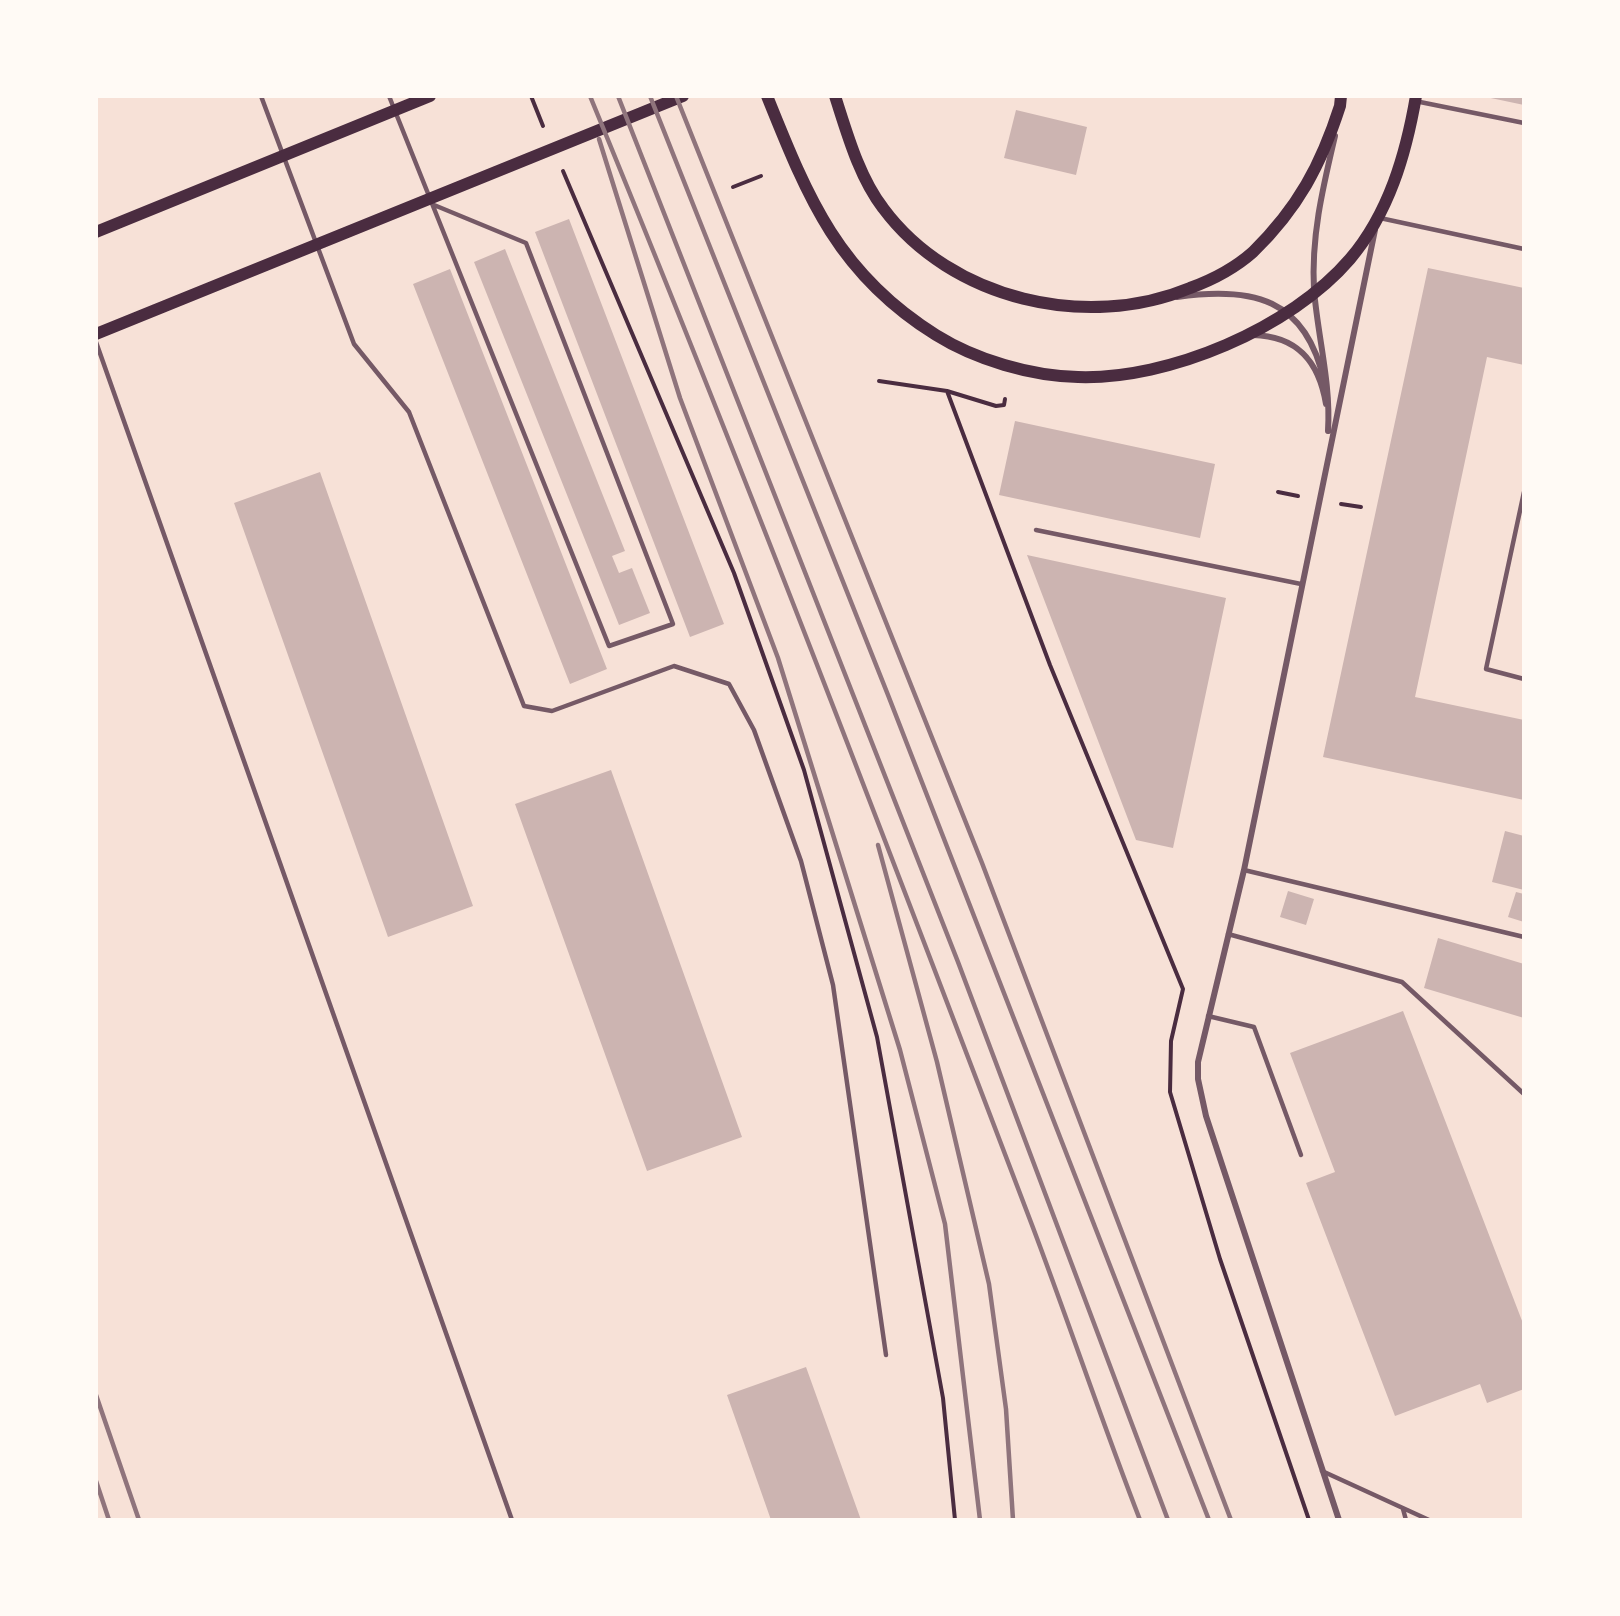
<!DOCTYPE html>
<html>
<head>
<meta charset="utf-8">
<style>
  body { margin:0 }
  #map { position:relative; width:1620px; height:1616px; overflow:hidden; background:#f7e1d7; font-family:Commissioner,sans-serif }
  canvas { display:block }
  .frame { position:absolute; inset:0; border:98px solid #fffaf5; pointer-events:none }
</style>
</head>
<body>
<div id="map">
<canvas width="1620" height="1616"></canvas>
<div class="frame"></div>
</div>
<script>
const ctx = document.querySelector('canvas').getContext('2d');
ctx.lineJoin = 'round';
function fillPath(path, color) { ctx.fillStyle = color; ctx.fill(path, 'evenodd'); }
function stroke(path, color, width, dash) { ctx.strokeStyle = color; ctx.lineWidth = width; ctx.lineCap = dash ? 'butt' : 'round'; ctx.setLineDash(dash || []); ctx.stroke(path); }
fillPath(new Path2D(`
  M1524 96V105L1486 97V96Z
  M1016 110 1087 127 1076 175 1004 158Z
  M569 219 724 624 690 637 535 232Z
  M505 249 625 551 612 556 619 573 632 568 650 613 619 625 474 262Z
  M1428 268 1524 288V365L1487 357 1415 697 1524 720V800L1323 757Z
  M450 269 607 669 570 684 413 284Z
  M1015 421 1215 464 1200 538 999 495Z
  M320 472 473 906 388 937 234 503Z
  M1027 555 1226 598 1173 848 1136 840Z
  M611 770 742 1137 647 1171 515 804Z
  M1505 831 1524 836V890L1492 882Z
  M1288 891 1314 899 1306 925 1280 917Z
  M1516 892 1524 894V922L1508 917Z
  M1438 938 1524 964V1018L1424 988Z
  M1403 1011 1524 1326V1389L1487 1403 1480 1384 1395 1416 1306 1183 1335 1172 1290 1053Z
  M806 1367 861 1520H771L727 1395Z`), '#ccb4b1');
stroke(new Path2D(`
  M531 96 543 126
  M563 171 734 573 804 770 877 1037 943 1398 955 1520
  M733 187 761 176
  M879 381 947 391 996 406 1004 405 1005 399
  M947 391 1050 665 1183 989 1171 1041 1170 1092 1220 1259 1309 1520
  M1278 492 1298 496
  M1341 504 1361 507`), '#4a2c40', 4);
stroke(new Path2D(`
  M261 96 354 344 409 412 524 706 552 711 674 666 729 684 754 730 801 861 833 985 886 1355
  M389 96 609 646 673 624 526 243 434 205
  M1415 101 1524 123
  M1380 218 1524 249
  M96 342 512 1520
  M1524 492 1486 669 1524 679
  M1036 530 1301 584
  M1244 870 1524 937
  M1228 934 1402 982 1524 1094
  M1208 1016 1254 1027 1301 1155
  M1322 1471 1429 1520
  M1403 1509 1406 1520`), '#755966', 4.5);
stroke(new Path2D(`
  M1177 297C1252 286 1306 298 1324 381
  M1253 335C1298 336 1319 362 1326 404
  M1328 431C1331 383 1318 338 1314 290 1311 236 1323 187 1335 136
  M1339 1520 1206 1116 1198 1079V1062L1244 870 1375 230`), '#755966', 6);
stroke(new Path2D(`
  M767 96C808 198 838 274 936 335 976 360 1031 376 1078 377 1169 380 1291 328 1350 259 1389 213 1406 154 1416 96
  M835 96C847 133 859 177 883 208 951 300 1087 331 1190 288 1212 280 1235 268 1253 252 1298 208 1321 165 1340 106L1341 96
  M96 232 430 96
  M96 334 683 96`), '#4a2c40', 12);
stroke(new Path2D(`
  M590 96C744 470 888 847 1032 1225 1069 1323 1102 1422 1140 1520
  M618 96 958 962 1168 1520
  M650 96 888 695 1209 1520
  M676 96 982 863 1231 1520
  M599 139 680 398 778 658 900 1050 945 1224 980 1520
  M878 845 937 1062 989 1284 1006 1409 1013 1520
  M96 1395 139 1520
  M96 1481 109 1520`), '#8f747c', 4.5);
</script>
</body>
</html>
